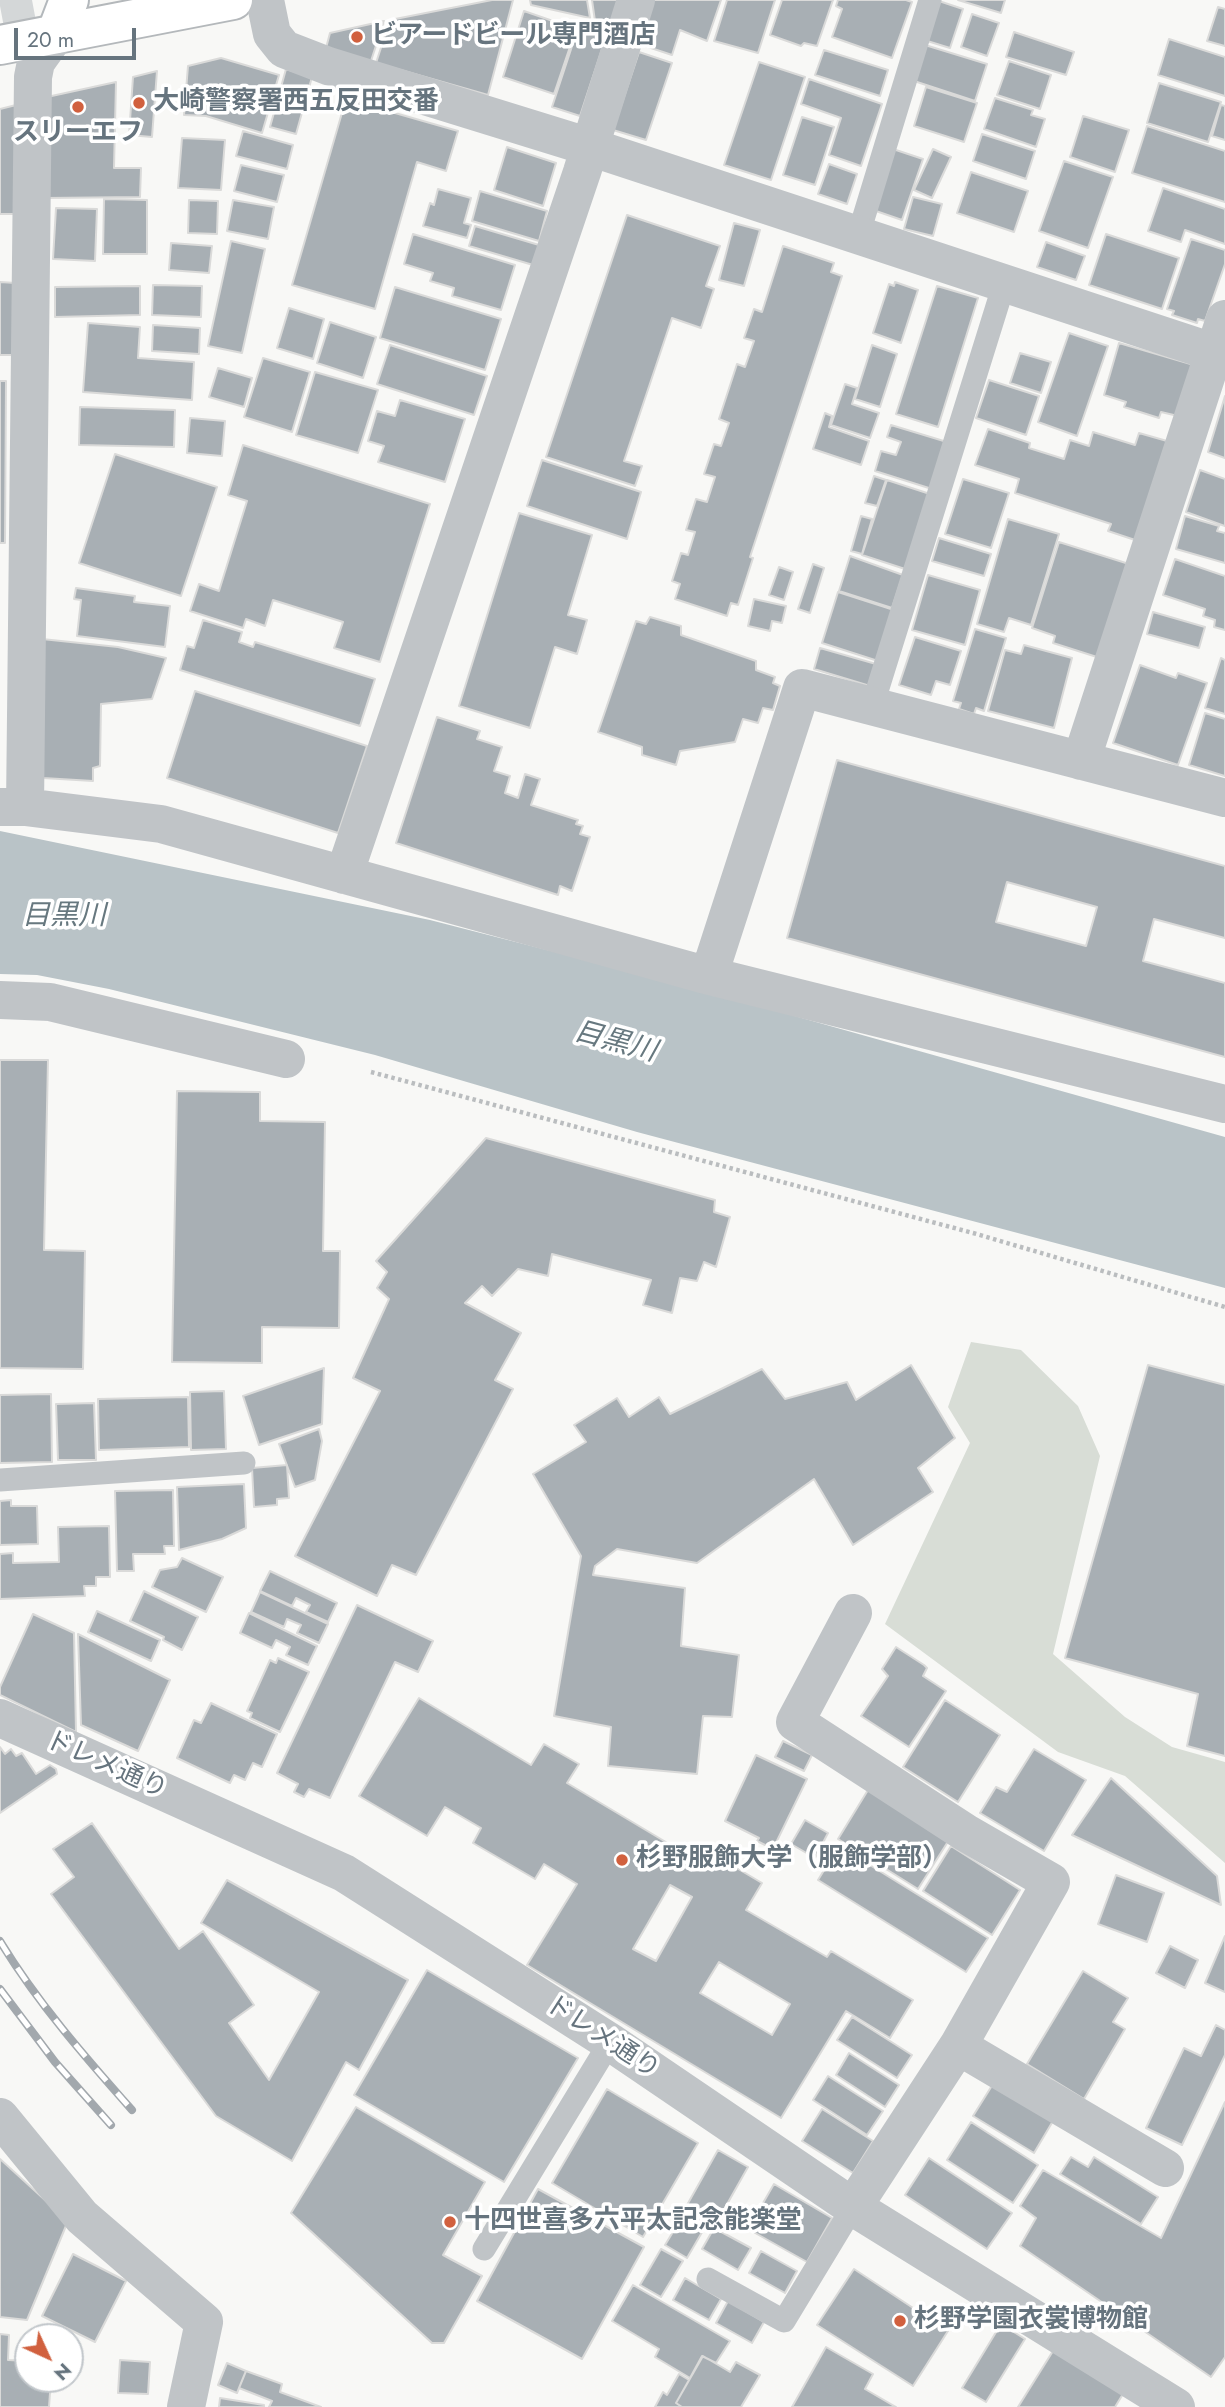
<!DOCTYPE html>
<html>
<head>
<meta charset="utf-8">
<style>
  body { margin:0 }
  #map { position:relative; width:1225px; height:2407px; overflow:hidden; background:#f8f8f6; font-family:Jost,sans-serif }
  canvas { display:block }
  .north { position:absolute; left:14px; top:2323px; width:70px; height:70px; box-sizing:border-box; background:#fff; border:2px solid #c2c7cb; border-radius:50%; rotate:135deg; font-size:19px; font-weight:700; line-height:28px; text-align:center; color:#66747e }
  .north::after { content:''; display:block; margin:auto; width:24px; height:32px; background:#d1603e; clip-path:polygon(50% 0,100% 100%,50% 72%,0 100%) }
  .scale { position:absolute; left:14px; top:28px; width:122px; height:32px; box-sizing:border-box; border:4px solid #66747e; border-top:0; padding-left:9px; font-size:21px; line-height:24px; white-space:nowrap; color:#66747e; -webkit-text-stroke:5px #fff; paint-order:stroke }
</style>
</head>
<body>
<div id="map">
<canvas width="1225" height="2407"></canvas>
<div class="north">N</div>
<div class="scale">20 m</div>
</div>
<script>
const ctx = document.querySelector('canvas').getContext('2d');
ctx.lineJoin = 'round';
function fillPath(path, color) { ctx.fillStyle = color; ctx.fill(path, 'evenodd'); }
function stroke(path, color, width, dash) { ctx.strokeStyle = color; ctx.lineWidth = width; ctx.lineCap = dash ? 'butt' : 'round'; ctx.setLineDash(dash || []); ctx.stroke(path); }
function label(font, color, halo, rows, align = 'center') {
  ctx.font = font + ' Jost,"Noto Sans JP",sans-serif'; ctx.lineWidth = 7; ctx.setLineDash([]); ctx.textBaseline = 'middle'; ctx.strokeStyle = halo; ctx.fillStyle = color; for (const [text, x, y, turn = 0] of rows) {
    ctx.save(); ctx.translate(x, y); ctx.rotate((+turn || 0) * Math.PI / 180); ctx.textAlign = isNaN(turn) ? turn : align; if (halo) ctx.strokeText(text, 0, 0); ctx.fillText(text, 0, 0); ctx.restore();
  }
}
fillPath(new Path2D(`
  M971 1342 1021 1350 1078 1406 1100 1456 1053 1654 1125 1717 1172 1747 1225 1762V1863L1125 1776 1058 1752 885 1624 970 1443 948 1407Z`), '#d8ddd6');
fillPath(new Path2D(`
  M0 831 430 920 695 988 1225 1137V1288L637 1132 375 1055 109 989 37 975 0 974Z`), '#b9c3c7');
const building = new Path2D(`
  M492 0H513L488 95 376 63 390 20Z
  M530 0H587L590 18 531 5Z
  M592 0H624L616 27 595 21Z
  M652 0H721L707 41 680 30 672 55 639 44Z
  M727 0H775L758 53 714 41Z
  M782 0H833L817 46 804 43 801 46 770 35Z
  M838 0H906L912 2 892 58 832 37 842 9 836 6Z
  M936 0 963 9 950 48 924 40Z
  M958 0H1005L1001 13Z
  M1218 7 1225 9V46L1207 41Z
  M524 11 576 29 554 94 503 77Z
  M972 14 999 23 987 56 961 47Z
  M384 21 370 64 326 48 330 33Z
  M578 28 606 37 580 116 552 107Z
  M1014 32 1074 52 1066 75 1006 57Z
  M1169 39 1225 57V96L1158 75Z
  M925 45 987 64 975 101 914 81Z
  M824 50 888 70 880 96 815 75Z
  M639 52 672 63 646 140 613 130Z
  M221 58 279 75 262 133 206 116 184 115 188 66Z
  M1009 61 1051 75 1040 109 997 95Z
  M759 62 805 77 771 180 724 165Z
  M286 69 312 77 296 134 270 127Z
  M157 71 152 137 129 135 133 77Z
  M809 79 882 104 861 166 829 155 841 118 801 104Z
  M116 82 114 168H141L140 197 46 198 47 97Z
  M1159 83 1221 102 1208 142 1147 123Z
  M926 87 977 103 964 142 914 126Z
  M995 98 1033 110 1031 115 1045 119 1036 147 984 129Z
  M346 99 458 131 446 171 417 162 375 309 292 285Z
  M16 105 15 214H0V109Z
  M1221 105 1225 106V140L1212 136Z
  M1083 116 1129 130 1115 172 1070 157Z
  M802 117 834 127 815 185 783 175Z
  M1147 126 1225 151V202L1132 173Z
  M243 131 293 145 287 169 236 156Z
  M982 134 1035 151 1026 179 973 161Z
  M182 138 225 140 221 190 178 188Z
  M507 147 556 163 543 206 494 190Z
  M893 149 923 159 902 220 873 210Z
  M933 149 951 157 932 198 914 190Z
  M1064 161 1113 177 1088 248 1039 231Z
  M829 164 857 174 847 204 818 194Z
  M241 165 284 175 277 202 234 191Z
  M971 172 1028 191 1014 232 957 213Z
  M1163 188 1225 209V244L1185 230 1181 242 1148 231Z
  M438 189 471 198 464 223 471 225 467 238 423 226 430 203 434 205Z
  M480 191 547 211 539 241 472 221Z
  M913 197 942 204 933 236 904 229Z
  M104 199 147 200V254H103Z
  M189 200 218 201 217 234 188 233Z
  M233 200 274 207 268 239 227 231Z
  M56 208 97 209 95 261 53 259Z
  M627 215 720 246 706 286 714 289 701 328 672 318 624 461 642 466 635 486 546 457Z
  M734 223 760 230 744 286 719 280Z
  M475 226 539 245 533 265 469 246Z
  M413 234 515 265 501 310 452 296 454 288 430 281 433 273 404 264Z
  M1106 234 1179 258 1162 309 1089 285Z
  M1191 239 1225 250V264L1205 321 1198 319 1197 323 1172 315 1174 311 1167 309Z
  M231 241 265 249 242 353 208 346Z
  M1046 242 1085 256 1076 280 1037 267Z
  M171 243 212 246 209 273 169 270Z
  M783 246 834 263 831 272 842 276 750 557 753 558 738 605 731 603 727 616 675 599 680 584 672 581 681 553 688 555 695 532 686 530 696 499 707 502 715 477 704 474 714 444 721 446 729 423 719 419 737 364 745 367 754 341 744 338 754 309 762 312Z
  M0 282 16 283 14 355H0Z
  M895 282 918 290 901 343 873 333 889 284 894 286Z
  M153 285 202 286 201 317 152 315Z
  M140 286V315L55 317V287Z
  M937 286 978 298 938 427 896 414Z
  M395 287 501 319 485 370 380 338Z
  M289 308 324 319 313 359 277 348Z
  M330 322 376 337 363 378 317 363Z
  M88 323 140 327 138 358 194 362 192 400 83 392Z
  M153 325 200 328 199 354 152 351Z
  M1069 333 1108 346 1077 436 1038 422Z
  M1119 343 1194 365 1178 416 1161 412 1159 418 1124 407 1126 402 1104 395Z
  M390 345 487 376 474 415 377 384Z
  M872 345 897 354 880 407 855 399Z
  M1020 353 1051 362 1041 393 1010 383Z
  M263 358 310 372 292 432 244 417Z
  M218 368 252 378 244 407 209 397Z
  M315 372 378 390 358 453 296 435Z
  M989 380 1039 396 1026 435 976 418Z
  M0 381H6L5 543H0Z
  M845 384 857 388 852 404 879 413 870 438 831 425Z
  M1225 396V458L1208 452Z
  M400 400 465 419 445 482 378 462 384 446 368 441 377 411 395 416Z
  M80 407 175 410 174 447 79 445Z
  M825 413 832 416 829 427 869 441 861 465 813 449Z
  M190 418 225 421 222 456 187 453Z
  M891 425 947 442 932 489 875 471 881 451 896 455 901 442 887 437Z
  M988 429 1030 443 1029 448 1064 459 1070 440 1089 446 1093 432 1135 445 1139 433 1167 441 1135 540 1108 531 1111 524 1015 493 1019 479 975 465Z
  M243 445 430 504 380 662 334 648 343 622 273 600 265 626 246 619 243 628 190 611 199 584 219 591 247 501 228 495Z
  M115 454 217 487 181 596 79 563Z
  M542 460 641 492 627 539 527 506Z
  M1200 470 1225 479V526L1186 512Z
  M874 476 886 480 877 506 865 503Z
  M963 479 1009 493 991 548 945 534Z
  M887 480 930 494 905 569 862 555Z
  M519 513 592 535 568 615 587 620 577 654 555 647 530 728 459 706Z
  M861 516 872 519 862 554 851 551Z
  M1185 516 1219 526 1217 531 1225 533V563L1176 549Z
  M1008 519 1059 534 1031 625 1009 618 1004 632 977 624Z
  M939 538 991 554 984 576 932 561Z
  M1059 542 1129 564 1100 658 1053 643 1055 636 1032 628Z
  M850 556 903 575 892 608 839 591Z
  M1175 559 1225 576V630L1214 627 1215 620 1203 616 1205 609 1163 595Z
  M813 564 824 568 810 613 798 609Z
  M779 567 793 572 784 600 769 595Z
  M928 575 980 590 965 645 912 630Z
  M76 588 135 596 134 602 170 606 165 647 77 636 81 600 74 599Z
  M838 592 894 610 878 661 822 643Z
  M754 599 786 606 782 623 772 621 770 631 748 626Z
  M1153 612 1205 627 1199 648 1147 634Z
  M650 617 681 626V635L756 661V670L775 677 773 683 780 686 773 710 763 708 758 723 743 719 735 742 680 751 676 765 642 755V747L598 732 636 621 646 624Z
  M203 620 242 632 239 642 253 647 255 642 375 679 360 726 180 670 187 646 194 648Z
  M975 629 1006 638 984 711 976 708 974 714 959 709 961 703 953 701Z
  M915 637 961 651 950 685 936 681 931 695 899 685Z
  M42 639 118 647 166 658 152 699 101 704 100 766 93 768V781L43 778Z
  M1024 645 1072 658 1054 728 988 711 1005 650 1021 654Z
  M820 648 876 664 870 686 814 669Z
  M1221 658 1225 660V714L1205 708Z
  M1140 665 1176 678 1178 673 1207 683 1178 765 1113 743Z
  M195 691 367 746 338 833 167 778Z
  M1205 713 1225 719V776L1189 765Z
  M437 717 480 731 477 739 502 747 494 771 510 776 505 793 518 798 525 774 540 779 531 805 578 820 576 824 583 826 580 834 590 837 572 891 560 886 558 895 396 843Z
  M837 760 1225 866V938L1154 919 1143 961 1225 983V1057L787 938ZM1007 882 1097 907 1086 946 996 922Z
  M0 1060H48L44 1250 85 1251 83 1369 0 1368Z
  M177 1091 260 1092V1121L325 1122 323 1251H340L339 1328 262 1327V1363L172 1362Z
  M486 1138 715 1200 714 1212 730 1217 716 1267 704 1262 697 1281 680 1278 672 1313 643 1305 651 1280 552 1254 548 1276 518 1269 492 1296 482 1286 465 1303 521 1333 495 1380 513 1389 416 1575 392 1565 377 1596 295 1556 380 1391 353 1378 389 1299 377 1288 387 1272 376 1261Z
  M911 1365 955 1438 918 1468 933 1492 853 1545 814 1479 697 1563 617 1549 595 1566 593 1575 685 1588 681 1646 739 1655 732 1717 703 1716 697 1774 608 1766 611 1727 554 1716 581 1556 533 1474 586 1442 574 1425 617 1398 629 1417 659 1397 670 1414 762 1369 785 1399 847 1382 856 1400Z
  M1148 1365 1225 1385V1756L1187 1746 1198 1694 1065 1658Z
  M324 1368 322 1424 259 1445 243 1396Z
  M224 1391 226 1449 191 1450 190 1392Z
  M51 1394 52 1462 0 1463V1395Z
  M188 1397 189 1447 99 1450 98 1399Z
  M94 1403 96 1460H58L56 1404Z
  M319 1429 322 1441 315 1480 295 1487 279 1444Z
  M287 1465 289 1498 277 1499V1505L254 1507 252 1468Z
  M244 1484 246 1528 222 1539 179 1550 177 1487Z
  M173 1490 174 1546H164L165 1554H133L134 1571H117L115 1491Z
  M11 1500V1506H37L38 1544 0 1545V1501Z
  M109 1526 110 1577H96V1586H84L85 1596 0 1599V1554L13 1553V1563L59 1562 58 1527Z
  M182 1558 223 1577 206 1612 152 1587 160 1570 177 1567Z
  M270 1571 337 1603 328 1622 306 1612 310 1605 296 1598 292 1606 260 1591Z
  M144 1591 198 1617 182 1650 163 1640 164 1637 130 1621Z
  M260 1592 328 1624 319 1643 297 1633 301 1625 287 1619 284 1627 251 1612Z
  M357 1605 433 1641 418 1672 395 1662 330 1798 309 1789 304 1797 294 1792 298 1784 277 1773Z
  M97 1611 160 1640 151 1661 88 1632Z
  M249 1613 317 1646 308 1665 286 1655 290 1647 276 1640 272 1648 240 1633Z
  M33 1614 74 1633 76 1732 0 1695V1687Z
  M78 1634 170 1680 138 1751 81 1725Z
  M896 1647 924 1665 927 1668 923 1676 946 1691 909 1747 861 1716 888 1676 882 1669Z
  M278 1658 309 1672 280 1732 250 1718 252 1713 247 1711 270 1660 276 1663Z
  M419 1698 531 1765 544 1744 579 1764 567 1783 706 1866 713 1854 762 1883 746 1910 827 1957 831 1951 913 2000 890 2038 846 2011 781 2118 527 1965 577 1884 544 1864 535 1879 473 1843 481 1828 445 1807 427 1836 359 1796ZM670 1885 692 1897 656 1961 633 1949ZM719 1962 790 2004 772 2035 700 1993Z
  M945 1700 1000 1735 958 1802 903 1767Z
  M211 1703 277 1734 262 1767 253 1763 245 1780 234 1775 230 1783 177 1758 194 1720 201 1723Z
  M783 1741 812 1755 804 1771 775 1757Z
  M0 1747 5 1754 11 1749 16 1756 22 1753 36 1774 50 1765 56 1769 57 1774 0 1813Z
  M1034 1749 1086 1780 1044 1851 980 1813 996 1787 1007 1792Z
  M756 1755 807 1779 773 1849 757 1841 759 1838 725 1821Z
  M1111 1778 1217 1876 1221 1905 1072 1835Z
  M868 1790 949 1840 918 1889 838 1839Z
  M805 1820 828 1833 815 1858 791 1844Z
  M92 1823 179 1949 203 1931 254 2005 229 2023 269 2080 319 1992 201 1923 227 1880 408 1980 359 2070 346 2062 292 2161 216 2116 51 1894 74 1877 53 1849Z
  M839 1846 988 1938 966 1972 818 1880Z
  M951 1846 1020 1890 992 1935 923 1891Z
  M1116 1875 1164 1893 1147 1942 1098 1924Z
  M1225 1936V1992L1205 1983Z
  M1170 1946 1198 1960 1185 1988 1156 1973Z
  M427 1970 578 2058 504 2182 354 2095Z
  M1083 1971 1128 1998 1113 2022 1125 2029 1084 2099 1027 2064Z
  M852 2017 912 2055 897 2078 837 2040Z
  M1216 2025 1225 2030V2055L1182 2145 1146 2128 1184 2048 1201 2056Z
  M849 2053 899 2085 885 2107 836 2075Z
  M828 2076 883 2111 867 2135 813 2100Z
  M993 2084 1053 2121 1034 2153 973 2116Z
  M607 2089 698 2143 643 2237 552 2183Z
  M1225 2102V2357L1211 2377 1020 2246 1036 2218 1020 2206 1043 2170 1161 2238Z
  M356 2107 485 2182 443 2255 482 2276 444 2343H432L291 2213Z
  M822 2109 873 2141 853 2173 802 2141Z
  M971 2122 1038 2165 1013 2203 947 2160Z
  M718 2150 748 2167 717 2222 687 2205Z
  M1071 2157 1088 2167 1094 2157 1158 2197 1141 2224 1060 2174Z
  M929 2158 1012 2213 987 2249 905 2195Z
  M0 2159 68 2221 27 2320 0 2317Z
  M774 2184 832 2218 807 2262 748 2229Z
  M538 2189 644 2247 582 2359 477 2301Z
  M687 2209 708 2222 687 2258 665 2245Z
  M714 2228 751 2248 738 2270 702 2249Z
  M661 2249 683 2261 661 2297 640 2285Z
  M761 2251 797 2271 785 2293 749 2273Z
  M73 2254 126 2281 95 2342 42 2316Z
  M854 2269 948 2331 913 2386 817 2325Z
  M685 2278 721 2299 709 2320 673 2300Z
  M633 2285 730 2341 716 2363 702 2356 690 2378 655 2357 659 2349 612 2321Z
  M728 2301 764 2322 752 2343 716 2323Z
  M1001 2324 1025 2339 986 2402 962 2388Z
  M0 2334 9 2335 8 2360 28 2361V2379H51L49 2407H0Z
  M826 2347 873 2374 865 2389 896 2407H792Z
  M1053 2351 1123 2394 1115 2407H1018Z
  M703 2356 730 2372 736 2362 760 2375 741 2407H682L676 2403Z
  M120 2360 150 2362 148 2394 118 2393Z
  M227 2363 246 2371 237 2393 218 2385Z
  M246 2371 282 2384 280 2392 321 2407H269L272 2401 239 2388Z
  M679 2374 689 2380 676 2403 682 2407H655L663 2392 667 2395Z
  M220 2398 264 2405V2407H219Z`);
fillPath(building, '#a8afb4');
stroke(building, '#dadad9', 2);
stroke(new Path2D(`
  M0 6 32 0`), '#d4d7d8', 38, [38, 19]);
const secondary = new Path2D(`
  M56 34 69 0`);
const primary = new Path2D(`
  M0 45 233 0`);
stroke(secondary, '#b3b8bc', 42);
stroke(primary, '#b4b8bb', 42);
stroke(new Path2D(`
  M371 1072 973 1233 1225 1307`), '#babdbf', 4.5, [3.5, 3.5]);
stroke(new Path2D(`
  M858 236 930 0
  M872 707 1004 284
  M0 1480 244 1463
  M484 2249 610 2042
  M708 2279 784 2321 853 2207`), '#c0c4c7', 23);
stroke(new Path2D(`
  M265 0 272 34 284 49 328 66 590 147 1225 356
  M1081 761 1225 319
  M0 807H25L161 824 702 974 1225 1104
  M25 807 33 77 36 62 56 34
  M344 875 582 172 636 0
  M709 975 802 688 1225 798
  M0 1000 50 1002 286 1059
  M0 1718 344 1873 610 2042 853 2207 1176 2407
  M958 2046 1165 2168
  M0 2117 82 2217 204 2322 186 2407
  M853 2207 958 2046 1051 1882 966 1833 795 1722 853 1613`), '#c0c4c7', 38);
stroke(secondary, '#fff', 38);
stroke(primary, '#fff', 38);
const rail = new Path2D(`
  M0 1941C37 2002 85 2057 132 2110
  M0 1989 55 2062 111 2125`);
stroke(rail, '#a2a8ad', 8);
stroke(rail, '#fff', 5, [16]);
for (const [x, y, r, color] of [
  [357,37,7,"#d1603e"],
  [139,103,7,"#d1603e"],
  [78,107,7,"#d1603e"],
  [622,1860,7,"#d1603e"],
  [450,2222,7,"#d1603e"],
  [900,2321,7,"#d1603e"]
]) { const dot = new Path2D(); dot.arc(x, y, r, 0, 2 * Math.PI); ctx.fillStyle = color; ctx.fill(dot); stroke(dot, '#fff', 2.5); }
label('bold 26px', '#66747e', '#fff', [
  ["ビアードビール専門酒店",371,37],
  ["大崎警察署西五反田交番",153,103],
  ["スリーエフ",78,134,"center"],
  ["杉野服飾大学（服飾学部）",636,1860],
  ["十四世喜多六平太記念能楽堂",464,2222],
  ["杉野学園衣裳博物館",914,2321]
], 'left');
label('26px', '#66747e', '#fff', [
  ["ドレメ通り",106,1766,24],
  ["ドレメ通り",602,2038,33]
]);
label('italic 28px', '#67787f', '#fff', [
  ["目黒川",64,917],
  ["目黒川",615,1043,15]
]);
</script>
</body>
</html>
